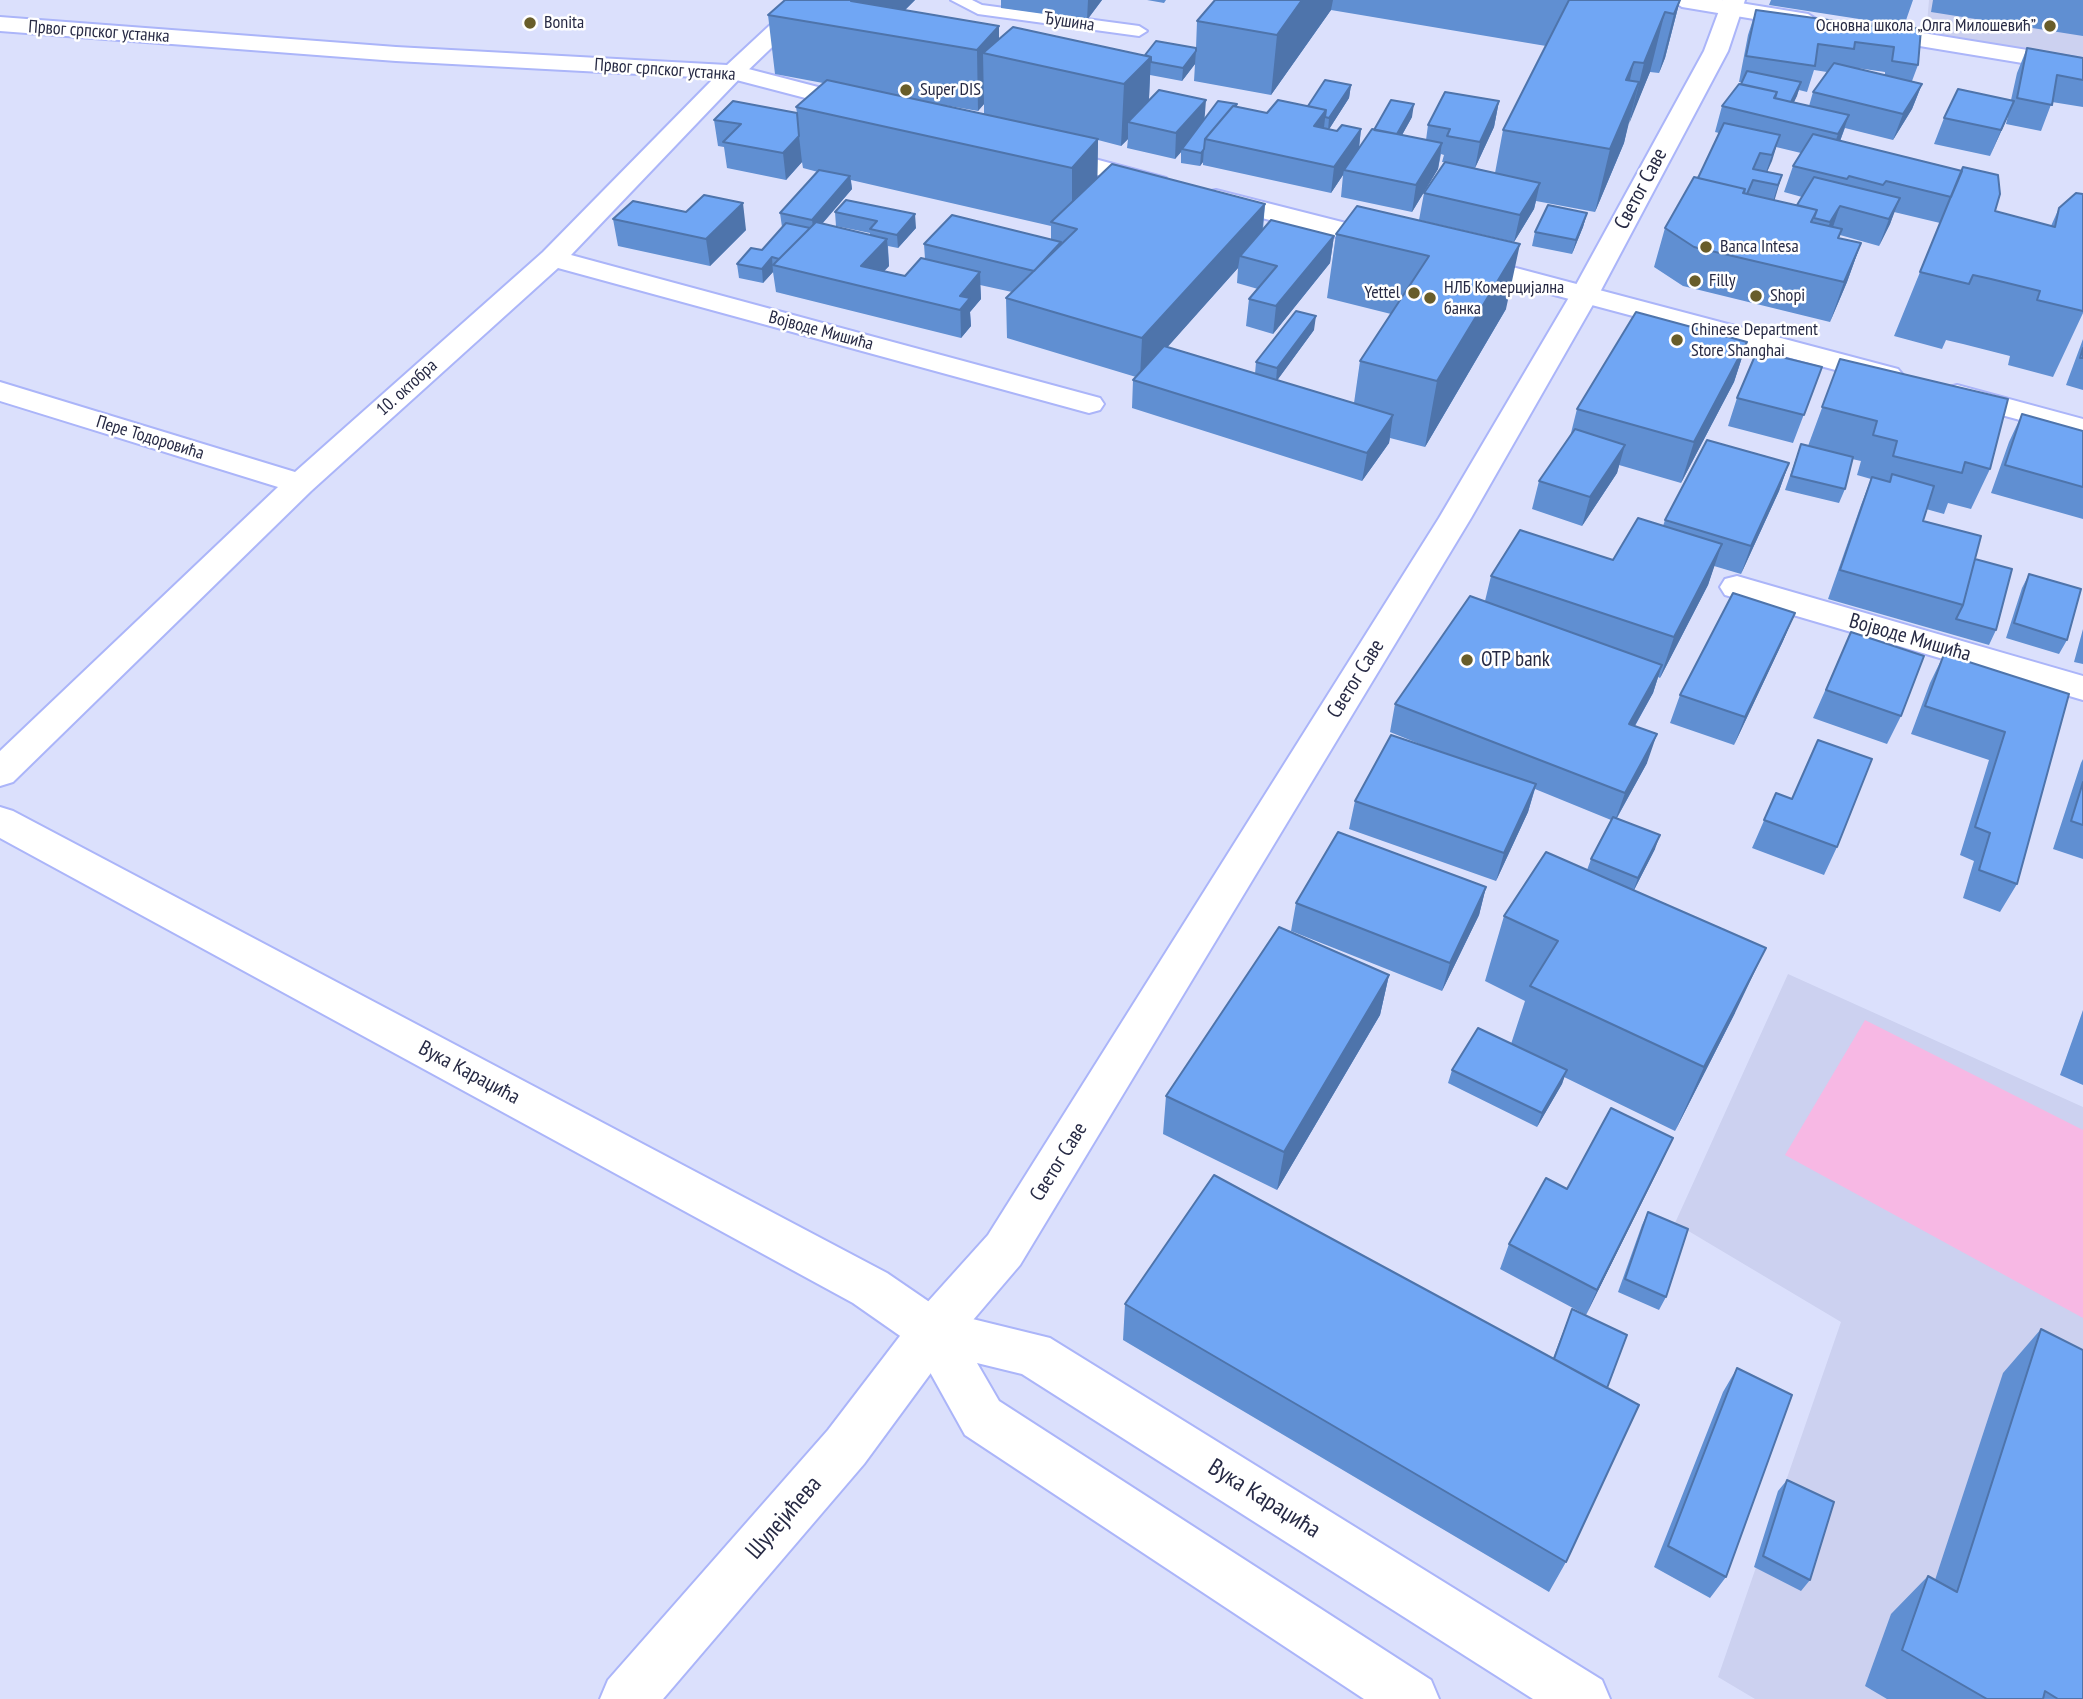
<!DOCTYPE html>
<html>
<head>
<meta charset="utf-8">
<style>
  body { margin:0 }
  canvas { display:block; background:#dbe0fc }
</style>
</head>
<body>
<canvas width="2083" height="1699"></canvas>
<script>
const ctx = document.querySelector('canvas').getContext('2d');
ctx.lineJoin = 'round';
function fillPath(path, color) { ctx.fillStyle = color; ctx.fill(path, 'evenodd'); }
function stroke(path, color, width, dash) { ctx.strokeStyle = color; ctx.lineWidth = width; ctx.lineCap = dash ? 'butt' : 'round'; ctx.setLineDash(dash || []); ctx.stroke(path); }
function label(font, color, halo, rows, align = 'center') {
  ctx.font = font + ' "PT Sans Narrow",sans-serif'; ctx.lineWidth = 5; ctx.setLineDash([]); ctx.textBaseline = 'middle'; ctx.strokeStyle = halo; ctx.fillStyle = color; for (const [text, x, y, turn = 0] of rows) {
    ctx.save(); ctx.translate(x, y); ctx.rotate((+turn || 0) * Math.PI / 180); ctx.textAlign = isNaN(turn) ? turn : align; if (halo) ctx.strokeText(text, 0, 0); ctx.fillText(text, 0, 0); ctx.restore();
  }
}
fillPath(new Path2D(`
  M1929 0H2083V58L1926 34Z
  M1788 974 2083 1107V1699H1755L1718 1677 1841 1322 1675 1223Z`), '#ccd1f0');
fillPath(new Path2D(`
  M1865 1020 2083 1130V1318L1785 1155Z`), '#f7b8e4');
const service = new Path2D(`
  M951 0H972L982 5 1139 26 1147 31 1139 36 978 14Z`);
const pedestrian = new Path2D(`
  M733 65 872 101 875 106 872 111 863 113 725 77 721 72 725 67Z
  M1046 146 1166 178 1170 183 1166 188 1157 191 1037 159 1033 154 1037 149Z
  M1216 190 1401 237 1404 243 1401 249 1391 251 1207 204 1203 198 1207 192Z
  M1463 254 1898 369 1903 375 1898 381 1888 384 1453 268 1449 262 1453 256Z
  M1957 385 2083 419V437L1946 400 1942 394 1946 388Z`);
const minor = new Path2D(`
  M797 0H821L741 77 571 255 1100 398 1104 404 1100 410 1089 413 1078 410 558 268 311 491 13 782 0 786V751L278 487 0 401V382L295 472 543 252 714 78 396 61 0 31V17L396 47 727 65Z
  M1723 0H1745L1728 51 1599 294 1471 518 1020 1265 950 1347 864 1464 663 1699H600L608 1680 828 1430 916 1315 988 1235 1439 518 1571 294 1704 51Z
  M1737 576 2083 676V700L1725 595 1720 587 1725 579Z`);
const tertiary = new Path2D(`
  M0 807 13 811 887 1273 944 1312 1050 1338 1602 1680 1610 1699H1533L1022 1374 977 1363 999 1401 1431 1680 1439 1699H1364L965 1435 916 1347 853 1303 0 838Z`);
const secondary = new Path2D(`
  M1671 0H1722L1808 14 1819 21 1808 28 1682 7Z
  M1867 24 2083 59V73L1859 36 1856 31Z`);
stroke(service, '#abb5f9', 4);
stroke(pedestrian, '#abb5f9', 4);
stroke(minor, '#abb5f9', 4);
stroke(tertiary, '#abb5f9', 4);
stroke(secondary, '#abb5f9', 4);
fillPath(service, '#fff');
fillPath(pedestrian, '#fff');
fillPath(minor, '#fff');
fillPath(tertiary, '#fff');
fillPath(secondary, '#fff');
fillPath(new Path2D(`
  M785 0H915L905 10 999 26V39L1145 55 1196 48 1197 21 1215 0H1680L1665 58 1659 73 1650 72 1628 124 1624 143 1595 212 1536 201 1534 209 1514 242 1419 220 1424 193 1445 162H1442L1444 155 1441 154 1438 169 1412 212 1341 197 1343 175 1331 193 1203 165V162L1200 166 1181 163V152L1175 159 1127 148 1128 139 1121 146 1098 140 1097 178 1265 204 1263 230 1334 236 1330 263 1273 334 1246 326 1249 299 1258 289 1237 283 1238 268 1167 347 1255 374 1256 362 1314 330 1277 380 1354 403 1360 361 1391 314 1327 298 1336 234 1357 206 1506 309 1425 447 1390 438 1389 443 1362 481 1132 408 1133 380 1136 377 1007 338 1006 298 1012 292 980 285 981 299 970 312 971 326 961 338 776 292 773 272 763 283 739 278 737 264 762 250 782 227 780 213 818 172 803 168 802 162 786 180 727 168 724 147 718 146 714 120 797 113 796 107 823 83 775 74 768 15ZM1331 10 1546 46 1503 130 1495 173 1475 168 1494 127 1499 101 1428 125 1426 140 1402 135 1412 117 1374 130 1359 149 1361 129 1337 131 1329 129 1349 98 1351 85 1308 106 1267 113 1237 107V104L1205 118 1149 100 1150 75 1182 81 1195 64 1194 81 1271 95ZM915 100 978 111 984 104V114L1036 126ZM851 180 1051 226V239L924 244 925 259 905 276 884 271 889 266 888 246 898 248 916 228 835 212 836 226 870 233V235L822 224 852 189Z
  M1001 0H1102L1087 20 1001 8Z
  M1147 0H1166L1164 3Z
  M1771 0H1913L1904 26 1769 5Z
  M1933 0H2083V36L1931 12Z
  M1756 10 1872 26 1873 23 1918 65 1912 81 1922 84 1912 109 1893 140 1845 128 1840 141 1995 211 2051 226 2059 208 2083 194V313L2053 377 2008 365 2010 356 1963 344 1946 340 1942 349 1894 336 1940 223 1894 212 1890 224 1879 246 1840 235 1839 238 1861 243 1847 282 1830 322 1683 286 1654 267 1665 228 1698 178 1719 133 1715 132 1722 106 1742 82H1739L1748 35ZM1857 68 1885 72V75ZM1814 70 1827 72 1813 92 1809 106 1794 102 1799 90 1807 92ZM1776 147 1801 153 1793 166 1784 192 1802 197 1797 205 1774 200 1782 175 1767 172Z
  M2027 48 2083 58V107L2052 102 2041 131 2006 124 2008 116 1990 156 1934 144 1944 118 2011 100 2017 73Z
  M686 212 746 230 710 266 618 246 613 219Z
  M1587 213 1583 227 1572 254 1532 246 1535 232Z
  M2083 339V390L2066 385Z
  M1747 342 1734 382 1681 483 1619 465 1617 473 1582 526 1532 509 1539 481 1570 437 1577 409Z
  M1840 359 1990 469 1971 509 1948 503 1944 514 1926 509 1923 521 1975 559 1996 630 1989 645 1828 599 1861 505 1871 479 1857 475 1861 461 1852 459 1845 489 1839 503 1785 490 1801 444 1808 446Z
  M1822 367 1793 443 1728 426 1737 398Z
  M2022 414 2083 431V519L1991 493 2009 442Z
  M1789 463 1779 491 1741 574 1714 566 1708 585 1660 678 1658 677 1653 693 1635 726 1647 763 1617 818 1655 849 1634 890 1735 1013 1675 1131 1564 1077 1562 1084 1537 1127 1448 1083 1452 1070 1511 1044 1525 1001 1485 981 1504 916 1587 870 1591 859 1611 820 1535 789 1528 812 1496 881 1349 829 1355 801 1422 745 1390 732 1395 704 1485 601 1491 576 1613 560 1663 526 1665 520Z
  M2029 574 2067 640 2059 654 2006 638 2022 588Z
  M1795 613 1783 641 1734 745 1670 723 1680 695Z
  M2083 629V664L2074 662Z
  M1851 632 1901 716 1887 744 1813 718Z
  M1944 654 2069 694 2017 884 2000 912 1963 898 1974 861 1960 855 1989 760 1911 734 1930 683Z
  M2083 759V859L2053 849 2081 763Z
  M1776 793 1837 847 1824 875 1752 848Z
  M1486 887 1479 915 1442 991 1291 931 1296 903Z
  M1389 975 1380 1015 1277 1190 1163 1134 1166 1096Z
  M2083 1010V1085L2060 1075Z
  M1673 1138 1586 1315 1500 1269 1509 1244 1567 1189Z
  M1648 1212 1666 1297 1659 1310 1618 1292 1642 1225Z
  M1125 1304 1553 1358 1572 1309 1607 1388 1566 1562 1549 1592 1123 1340Z
  M2041 1329 2083 1699H1887L1865 1686 1891 1614 1928 1576 1935 1580 2003 1373Z
  M1737 1368 1726 1577 1710 1598 1654 1567 1723 1392Z
  M1787 1480 1810 1580 1801 1591 1754 1567 1778 1491Z`), '#608fd2');
fillPath(new Path2D(`
  M852 0H915L881 34Z
  M1088 0H1102L1087 20Z
  M1302 0H1333L1331 10 1271 95 1277 35Z
  M1680 0 1665 58 1659 73 1674 14Z
  M1665 12 1650 72 1629 124 1644 63Z
  M999 26V57L983 53 984 104 978 111 977 50Z
  M1196 51 1195 64 1182 81 1183 68Z
  M1151 57 1148 117 1128 122V139L1121 146 1124 84Z
  M1634 62 1620 123 1626 80Z
  M1639 82 1624 143 1595 212 1610 149Z
  M1801 82 1797 96 1787 116 1791 102Z
  M1922 84 1912 109 1893 140 1903 114Z
  M1351 85 1349 98 1328 131 1329 118Z
  M1206 100 1204 126 1182 149 1181 152 1175 159 1176 133Z
  M1499 101 1494 127 1475 168 1480 142Z
  M2014 101 2003 127 1990 156 2001 130Z
  M1414 104 1412 117 1392 153 1394 140Z
  M1326 110 1323 136 1314 126Z
  M1849 115 1840 141 1829 160 1838 134Z
  M1361 129 1358 155 1344 170 1343 175 1331 193 1334 167Z
  M1780 135 1772 161 1763 181 1772 155Z
  M799 136 802 162 786 180 783 153Z
  M1098 139 1097 202 1072 228V168Z
  M1442 143 1438 169 1412 212 1416 185Z
  M1204 149 1203 162 1200 166 1201 153Z
  M1782 175 1774 202 1770 211 1778 185Z
  M850 176 852 189 814 233 812 220Z
  M1540 183 1534 209 1514 242 1520 215Z
  M1900 198 1890 224 1879 246 1889 219Z
  M743 203 746 230 710 266 706 239Z
  M1265 204 1261 242 1240 256 1238 268 1140 378 1142 338Z
  M1840 206 1831 233 1821 249 1830 222Z
  M1587 213 1583 227 1572 254 1576 240Z
  M915 214 916 228 898 248 897 235Z
  M1334 236 1330 263 1273 334 1276 306Z
  M887 239 889 266 868 288 861 266Z
  M1861 243 1847 282 1830 322 1844 282Z
  M1520 244 1506 309 1425 447 1437 381Z
  M772 257 773 272 763 283 762 269Z
  M980 272 981 299 970 312 971 326 961 338 960 296Z
  M1316 316 1314 330 1276 382 1277 368Z
  M1747 342 1734 382 1681 483 1694 442Z
  M1393 415 1389 443 1362 481 1367 453Z
  M1625 445 1617 473 1582 526 1590 497Z
  M1789 463 1779 491 1741 574 1751 546Z
  M1722 544 1708 585 1660 678 1674 637Z
  M1795 613 1783 641 1734 745 1745 717Z
  M1662 665 1653 693 1620 752 1629 724Z
  M1657 734 1647 763 1615 821 1625 793Z
  M1536 784 1528 812 1496 881 1504 853Z
  M1660 835 1655 849 1633 892 1638 878Z
  M1486 887 1479 915 1442 991 1450 963Z
  M1766 948 1735 1013 1675 1131 1704 1067Z
  M1389 975 1380 1015 1277 1190 1284 1152Z
  M1567 1070 1562 1084 1537 1127 1542 1113Z
  M1673 1138 1661 1164 1586 1315 1597 1290Z`), '#4e74ab');
const building = new Path2D(`
  M785 0H852L851 1 999 26 977 50 768 15Z
  M1215 0H1302L1277 35 1197 21Z
  M1569 0H1680L1674 14 1665 12 1644 63 1634 62 1626 80 1639 82 1610 149 1503 130Z
  M1756 10 1872 26 1873 23 1921 29 1918 65 1892 61 1894 47 1855 42 1854 49 1818 44 1815 66 1746 56Z
  M1013 27 1151 57 1124 84 983 53Z
  M1156 41 1196 48V51L1183 68 1151 62V57L1145 55Z
  M2027 48 2083 58V80L2057 75 2052 105 2017 98Z
  M1834 63 1922 84 1903 114 1813 92Z
  M1747 71 1801 82 1791 102 1775 98 1777 92 1741 84Z
  M827 80 1098 139 1072 168 796 107Z
  M1325 80 1351 85 1329 118 1325 117 1326 110 1308 106Z
  M1739 84 1777 92 1774 98 1849 115 1838 134 1722 106Z
  M1958 89 2014 101 2001 130 1944 118Z
  M1159 90 1206 100 1176 133 1128 122Z
  M1445 92 1499 101 1480 142 1447 136 1450 129 1428 125Z
  M1278 100 1326 110 1314 126 1337 131 1342 125 1361 129 1334 167 1205 139 1233 106 1267 113Z
  M1391 100 1414 104 1397 134 1374 130Z
  M733 101 797 113 799 136 783 153 723 142 741 124 714 120Z
  M1218 101 1237 104 1235 106H1233L1205 139 1204 149 1201 153 1182 149Z
  M1724 123 1780 135 1772 155 1760 153 1753 169 1782 175 1778 185 1753 180 1747 194 1744 193 1745 189 1698 178Z
  M1372 129 1442 143 1416 185 1344 170Z
  M1813 134 1962 171 1951 197 1886 181 1883 185 1849 176 1847 179 1793 166Z
  M1445 162 1540 183 1520 215 1424 193Z
  M1112 164 1265 204 1142 338 1006 298 1077 229 1051 222Z
  M1963 167 1998 175 2000 194 1995 211 2055 227 2059 208 2076 193 2083 194V311L2037 300 2040 291 1991 279 1973 275 1969 284 1920 272Z
  M819 170 850 176 812 220 780 213Z
  M1694 177 1745 189 1743 193 1817 210 1811 222 1842 229 1838 238 1861 243 1844 282 1694 247 1665 228Z
  M1814 177 1900 198 1889 219 1840 206 1830 222 1814 218 1817 210 1797 205Z
  M704 195 743 203 706 239 613 219 633 201 686 212Z
  M846 200 915 214 897 235 870 229 877 221 835 212Z
  M1548 205 1587 213 1576 240 1535 232Z
  M1357 206 1520 244 1437 381 1360 361 1429 256 1336 234Z
  M952 215 1061 242 1034 271 924 244Z
  M1271 220 1334 236 1276 306 1249 299 1277 266 1240 256Z
  M816 222 887 239 861 266 905 276 921 258 980 272 960 296 970 298 960 310 773 265Z
  M786 223 810 228 779 259 772 257 762 269 737 264 751 248 762 250Z
  M1296 311 1316 316 1277 368 1256 362Z
  M1636 312 1747 342 1694 442 1577 409Z
  M1164 346 1393 415 1367 453 1133 380Z
  M2083 348V358H2080Z
  M1757 351 1822 367 1804 415 1737 398Z
  M1840 359 2008 399 1990 469 1965 462 1962 473 1893 456 1897 441 1873 435 1877 421 1822 407Z
  M2022 414 2083 431V487L2005 465Z
  M1575 429 1625 445 1590 497 1539 481Z
  M1707 440 1789 463 1751 546 1665 520Z
  M1801 444 1853 457 1845 489 1791 476Z
  M1892 474 1934 486 1923 521 1981 536 1963 605 1840 570 1872 477 1890 482Z
  M1638 518 1722 544 1674 637 1491 576 1520 530 1613 560Z
  M1975 559 2012 569 1996 630 1956 619 1963 605Z
  M2029 574 2081 589 2067 640 2014 623Z
  M1733 593 1795 613 1745 717 1680 695Z
  M1470 596 1662 665 1629 724 1657 734 1625 793 1395 704Z
  M1851 632 1924 656 1901 716 1826 690Z
  M1944 654 2069 694 2017 884 1979 870 1990 833 1975 827 2005 732 1925 706Z
  M1391 735 1536 784 1504 853 1355 801Z
  M1818 740 1872 759 1837 847 1764 820 1776 793 1792 799Z
  M2083 782V825L2071 821Z
  M1613 817 1660 835 1638 878 1591 859Z
  M1338 832 1486 887 1450 963 1296 903Z
  M1546 852 1766 948 1704 1067 1530 986 1558 941 1504 916Z
  M1279 927 1389 975 1284 1152 1166 1096Z
  M1478 1028 1567 1070 1542 1113 1452 1070Z
  M1611 1108 1673 1138 1597 1290 1509 1244 1546 1178 1567 1189Z
  M1214 1175 1639 1405 1566 1562 1125 1304Z
  M1648 1212 1688 1229 1666 1297 1625 1279Z
  M1572 1309 1627 1335 1607 1388 1554 1359Z
  M2041 1329 2083 1350V1699H2058L2045 1691 2043 1699H1987L1902 1650 1928 1576 1957 1592Z
  M1737 1368 1792 1395 1726 1577 1668 1546Z
  M1787 1480 1834 1502 1810 1580 1763 1556Z`);
fillPath(building, '#70a6f4');
stroke(building, '#4e74ab', 2);
for (const [x, y, r, color] of [
  [530,23,7,"#685d2a"],
  [2050,26,7,"#685d2a"],
  [906,90,7,"#685d2a"],
  [1706,247,7,"#685d2a"],
  [1695,281,7,"#685d2a"],
  [1414,293,7,"#685d2a"],
  [1756,296,7,"#685d2a"],
  [1430,298,7,"#685d2a"],
  [1677,340,7,"#685d2a"],
  [1467,660,7,"#685d2a"]
]) { const dot = new Path2D(); dot.arc(x, y, r, 0, 2 * Math.PI); ctx.fillStyle = color; ctx.fill(dot); stroke(dot, '#fff', 2.5); }
label('18px', '#272a44', '#fff', [
  ["Ђушина",1069,22,8],
  ["Првог српског устанка",99,32,4],
  ["Првог српског устанка",665,70,4],
  ["Војводе Мишића",821,331,15],
  ["10. октобра",407,388,-42],
  ["Пере Тодоровића",150,438,17]
]);
label('18px', '#272a44', '#fff', [
  ["Bonita",544,23],
  ["Основна школа „Олга Милошевић”",2036,26,"right"],
  ["Super DIS",920,90],
  ["Banca Intesa",1720,247],
  ["Filly",1709,281],
  ["НЛБ Комерцијална",1444,288],
  ["банка",1444,309],
  ["Yettel",1400,293,"right"],
  ["Shopi",1770,296],
  ["Chinese Department",1691,330],
  ["Store Shanghai",1691,351]
], 'left');
label('21px', '#272a44', '#fff', [
  ["Светог Саве",1641,189,-62],
  ["Војводе Мишића",1910,638,16],
  ["Светог Саве",1356,679,-58],
  ["Вука Караџића",469,1073,28],
  ["Светог Саве",1059,1162,-58]
]);
label('21px', '#272a44', '#fff', [
  ["OTP bank",1481,660]
], 'left');
label('24px', '#272a44', '#fff', [
  ["Вука Караџића",1264,1499,32],
  ["Шулејићева",784,1518,-49]
]);
</script>
</body>
</html>
